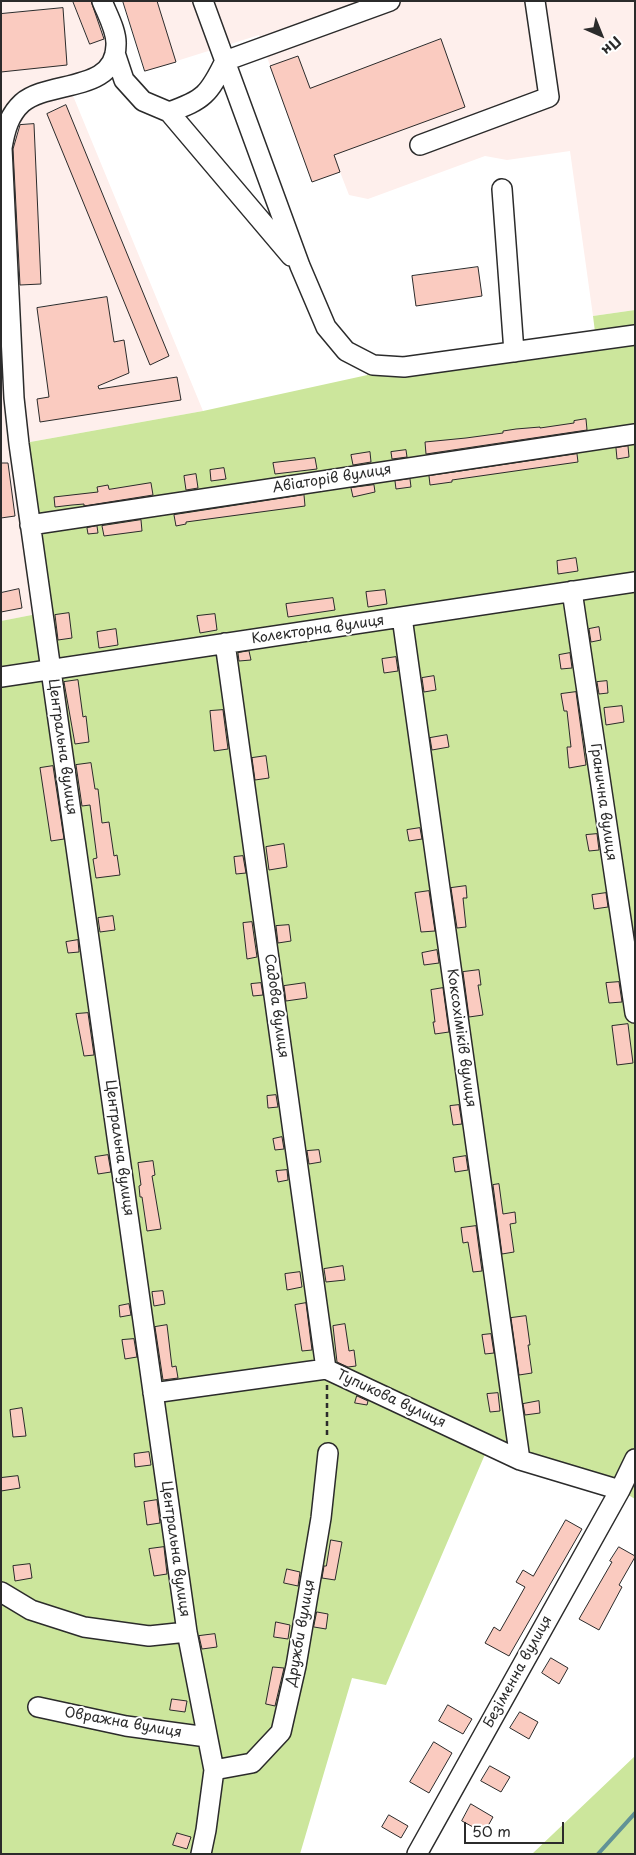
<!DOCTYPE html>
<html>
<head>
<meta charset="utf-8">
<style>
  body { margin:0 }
  #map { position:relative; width:636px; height:1855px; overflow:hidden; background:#fff; font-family:"Playpen Sans",sans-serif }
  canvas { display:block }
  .frame { position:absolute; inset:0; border:2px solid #2b2b2b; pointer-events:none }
  .north { position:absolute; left:576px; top:10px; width:50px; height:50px; -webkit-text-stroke:4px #fff; paint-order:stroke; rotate:136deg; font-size:14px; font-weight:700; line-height:20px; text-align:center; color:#2b2b2b }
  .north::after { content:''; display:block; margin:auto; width:18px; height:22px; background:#2b2b2b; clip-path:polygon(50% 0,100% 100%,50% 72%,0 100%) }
  .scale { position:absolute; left:464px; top:1822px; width:100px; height:22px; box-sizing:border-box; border:2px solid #2b2b2b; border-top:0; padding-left:6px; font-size:15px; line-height:18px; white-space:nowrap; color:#2b2b2b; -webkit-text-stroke:4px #fff; paint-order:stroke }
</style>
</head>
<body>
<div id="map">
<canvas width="636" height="1855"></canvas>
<div class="frame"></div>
<div class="north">Пн</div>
<div class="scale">50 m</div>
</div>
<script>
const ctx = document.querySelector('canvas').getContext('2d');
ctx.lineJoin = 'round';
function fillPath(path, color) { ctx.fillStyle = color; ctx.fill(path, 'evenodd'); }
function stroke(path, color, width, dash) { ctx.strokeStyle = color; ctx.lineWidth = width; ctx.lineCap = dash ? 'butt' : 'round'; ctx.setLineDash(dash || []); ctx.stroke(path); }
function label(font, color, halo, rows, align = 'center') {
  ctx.font = font + ' "Playpen Sans",sans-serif'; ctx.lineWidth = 4; ctx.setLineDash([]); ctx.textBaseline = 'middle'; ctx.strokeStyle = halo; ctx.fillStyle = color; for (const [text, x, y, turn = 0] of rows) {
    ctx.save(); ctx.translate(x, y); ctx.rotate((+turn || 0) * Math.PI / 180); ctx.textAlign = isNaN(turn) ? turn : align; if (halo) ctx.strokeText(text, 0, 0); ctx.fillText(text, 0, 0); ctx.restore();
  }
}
fillPath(new Path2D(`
  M1 1H102L115 53 69 86 203 411 19 444 42 613 1 621Z
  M123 1H635V310L593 316 570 151 507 160 485 156 368 199 349 195 340 172 312 182 259 35 145 71Z`), '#feefec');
fillPath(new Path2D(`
  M635 310V1499L620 1490 489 1445 386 1685 352 1678 300 1854H1V621L42 613 19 444 203 411 404 367 596 340 593 316Z
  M635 1756V1854H532Z`), '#cce69c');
stroke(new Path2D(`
  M598 1854 635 1813`), '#619296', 4);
const building = new Path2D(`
  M73 1H91L104 39 90 44Z
  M123 1H157L176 62 145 71Z
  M63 8 67 65 1 72V14Z
  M441 39 465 107 334 155 340 172 312 182 270 66 298 56 310 88Z
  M66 105 169 356 150 365 47 114Z
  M34 124 41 284 20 285 13 149 20 125Z
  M478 267 482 296 416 306 412 276Z
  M107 297 114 342 124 340 129 373 98 386 99 389 177 377 181 400 40 422 37 399 49 397 37 308Z
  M586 419 587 430 426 454 425 442 466 438 503 433V431L516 429 540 427V428L574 423V421Z
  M628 446 629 457 617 459 616 448Z
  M406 450 407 457 392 459 391 452Z
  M370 452 371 462 353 465 351 455Z
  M577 454 578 462 452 480V482L430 485 429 476Z
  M315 458 317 469 275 474 273 463Z
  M1 463H8L15 516 1 518Z
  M224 468 226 479 211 481 210 470Z
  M196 474 198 488 186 490 184 476Z
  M410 479 411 487 396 489 395 481Z
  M151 483 153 495 84 506V504L72 505 55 507 54 497 98 492 97 487 108 485 109 489Z
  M374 485 375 492 353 497 351 488Z
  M304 495 305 506 186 522V524L176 526 174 515Z
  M141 520 142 531 104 536 102 526Z
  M97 526 98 533 88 534 87 528Z
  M576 558 578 571 558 574 557 561Z
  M19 589 22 608 1 612V593Z
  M385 590 387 604 368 607 366 592Z
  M333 598 335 610 288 617 286 604Z
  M69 613 72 638 58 640 55 615Z
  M215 614 217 630 200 633 197 616Z
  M599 627 601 640 591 642 589 629Z
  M116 629 118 645 99 648 97 632Z
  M249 651 251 660 239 661 238 653Z
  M570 653 572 668 561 669 559 655Z
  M396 657 398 671 384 673 382 659Z
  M434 676 436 690 424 692 422 678Z
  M78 680 83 717 86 716 89 742 75 744 64 682Z
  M607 681 608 693 599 694 597 682Z
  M576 692 586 765 569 768 567 747H571L567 711H564L561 694Z
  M622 706 624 722 606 725 604 708Z
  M223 710 228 749 214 751 210 711Z
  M447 735 449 747 432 750 430 738Z
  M266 756 269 778 255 780 252 758Z
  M91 763 95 789H98L102 823 109 822 114 856 117 855 120 875 96 878 93 859 97 858 90 805 82 806 76 765Z
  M53 766 64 839 51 841 40 768Z
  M420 828 422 839 409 841 407 830Z
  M597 834 599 850 589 851 586 835Z
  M284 844 287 867 269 870 266 847Z
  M243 856 246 873 236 874 234 857Z
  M466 886 467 898H463L466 927 457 928 451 888Z
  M429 891 435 931 421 932 415 893Z
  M606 893 608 907 594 909 592 895Z
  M113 916 115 930 100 932 98 918Z
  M252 922 257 957 247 959 243 923Z
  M289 925 291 941 278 943 276 926Z
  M78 940 79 952 68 953 66 942Z
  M437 950 439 963 424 965 422 953Z
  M479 970 481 985H478L483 1015 469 1017 463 972Z
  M619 982 622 1002 609 1003 606 983Z
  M261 983 263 995 253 996 251 984Z
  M305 983 307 998 286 1001 284 986Z
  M443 988 449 1032 435 1034 433 1022H435L431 990Z
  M88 1013 94 1055 84 1056 76 1014Z
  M628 1024 633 1063 617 1065 612 1026Z
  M276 1095 278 1107 268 1108 267 1096Z
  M459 1105 462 1124 453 1125 450 1106Z
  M282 1137 284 1149 275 1150 273 1139Z
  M319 1150 321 1162 309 1164 307 1151Z
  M108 1155 111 1172 98 1174 95 1157Z
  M466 1156 468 1170 455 1172 453 1158Z
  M153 1161 155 1175 152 1176 161 1229 147 1231 142 1197H140L139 1186 141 1185 138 1163Z
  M287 1170 288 1180 278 1182 276 1171Z
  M499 1184 503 1214 515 1212 516 1223 510 1224 514 1252 502 1254 493 1185Z
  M476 1226 482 1271 473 1272 468 1242 463 1243 461 1228Z
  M343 1266 345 1280 326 1282 324 1269Z
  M300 1272 302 1287 287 1290 285 1274Z
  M163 1291 165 1304 154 1306 152 1292Z
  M306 1303 312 1350 302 1351 295 1305Z
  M129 1304 131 1315 120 1317 119 1306Z
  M526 1316 530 1345H528L532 1373 519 1375 511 1318Z
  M345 1324 349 1351 354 1350 356 1366 348 1367 337 1362 333 1326Z
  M167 1325 172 1367 176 1366 178 1378 163 1380 155 1327Z
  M491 1334 494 1353 485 1354 482 1335Z
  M134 1339 137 1357 125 1359 122 1340Z
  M498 1393 500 1411 490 1412 487 1394Z
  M357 1396 368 1401 367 1405 355 1403Z
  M539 1401 540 1413 525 1415 523 1404Z
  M22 1408 26 1436 13 1437 10 1410Z
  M149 1452 151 1465 135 1467 134 1454Z
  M18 1476 20 1488 1 1491V1478Z
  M157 1500 160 1523 147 1525 144 1502Z
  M566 1520 582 1529 509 1656 485 1643 494 1627 500 1631 525 1587 516 1582 523 1570 533 1576Z
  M331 1540 342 1542 335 1580 322 1578 324 1566H326Z
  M164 1547 167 1574 154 1576 149 1549Z
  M619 1547 635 1556V1557L619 1585 622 1587 599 1630 579 1619 612 1562 610 1561Z
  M30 1564 32 1578 15 1581 13 1566Z
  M287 1569 300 1572 298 1586 284 1583Z
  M317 1612 328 1614 326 1629 314 1627Z
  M276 1622 290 1625 288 1639 274 1637Z
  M215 1634 217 1647 202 1649 199 1636Z
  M551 1658 568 1668 559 1684 542 1673Z
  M273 1667 284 1668 275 1706 266 1704Z
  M172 1699 187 1701 185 1712 170 1710Z
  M448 1705 472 1719 463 1734 439 1721Z
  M520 1712 538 1722 529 1739 510 1728Z
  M434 1742 452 1753 429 1793 410 1782Z
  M490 1766 510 1777 501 1792 481 1781Z
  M471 1804 493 1817 484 1833 462 1821Z
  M389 1815 408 1826 401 1838 382 1827Z
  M177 1833 191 1837 187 1849 173 1845Z`);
fillPath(building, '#facbc0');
stroke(building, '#2b2b2b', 1);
const minor = new Path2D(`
  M102 1C107 14 117 31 116 45 116 93 48 80 22 103 9 115 5 130 2 148L14 398 19 444 187 1632 214 1770 206 1830 201 1854
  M203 1 300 266 326 327 346 351 373 365 404 367 635 335
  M115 53 124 80 143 101 169 112 291 256
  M169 112C204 100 209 94 225 61L390 1
  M420 145 549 97 535 1
  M502 189 514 352
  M30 525 635 434
  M572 591 635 1013
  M402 617 520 1460
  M225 643 326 1369
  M1 677 635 582
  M153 1393 326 1369 520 1460 620 1490
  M1 1592 31 1610 84 1627 149 1636 187 1632
  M38 1707 126 1726 207 1737
  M214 1770 252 1763 281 1732 296 1666 321 1518 328 1453
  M417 1854 620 1490 635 1459`);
stroke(minor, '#2b2b2b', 22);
stroke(new Path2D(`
  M327 1385V1437`), '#2b2b2b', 2.5, [5, 4]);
stroke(minor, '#fff', 19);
label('14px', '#2b2b2b', '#fff', [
  ["Авіаторів вулиця",332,479,-9],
  ["Колекторна вулиця",318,630,-8],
  ["Центральна вулиця",62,747,82],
  ["Гранична вулиця",603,802,82],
  ["Садова вулиця",276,1006,82],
  ["Коксохіміків вулиця",461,1038,82],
  ["Центральна вулиця",119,1148,82],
  ["Тупикова вулиця",391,1399,25],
  ["Центральна вулиця",175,1549,82],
  ["Дружби вулиця",301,1633,-80],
  ["Безіменна вулиця",518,1672,-61],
  ["Овражна вулиця",123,1723,10]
]);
</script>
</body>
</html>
